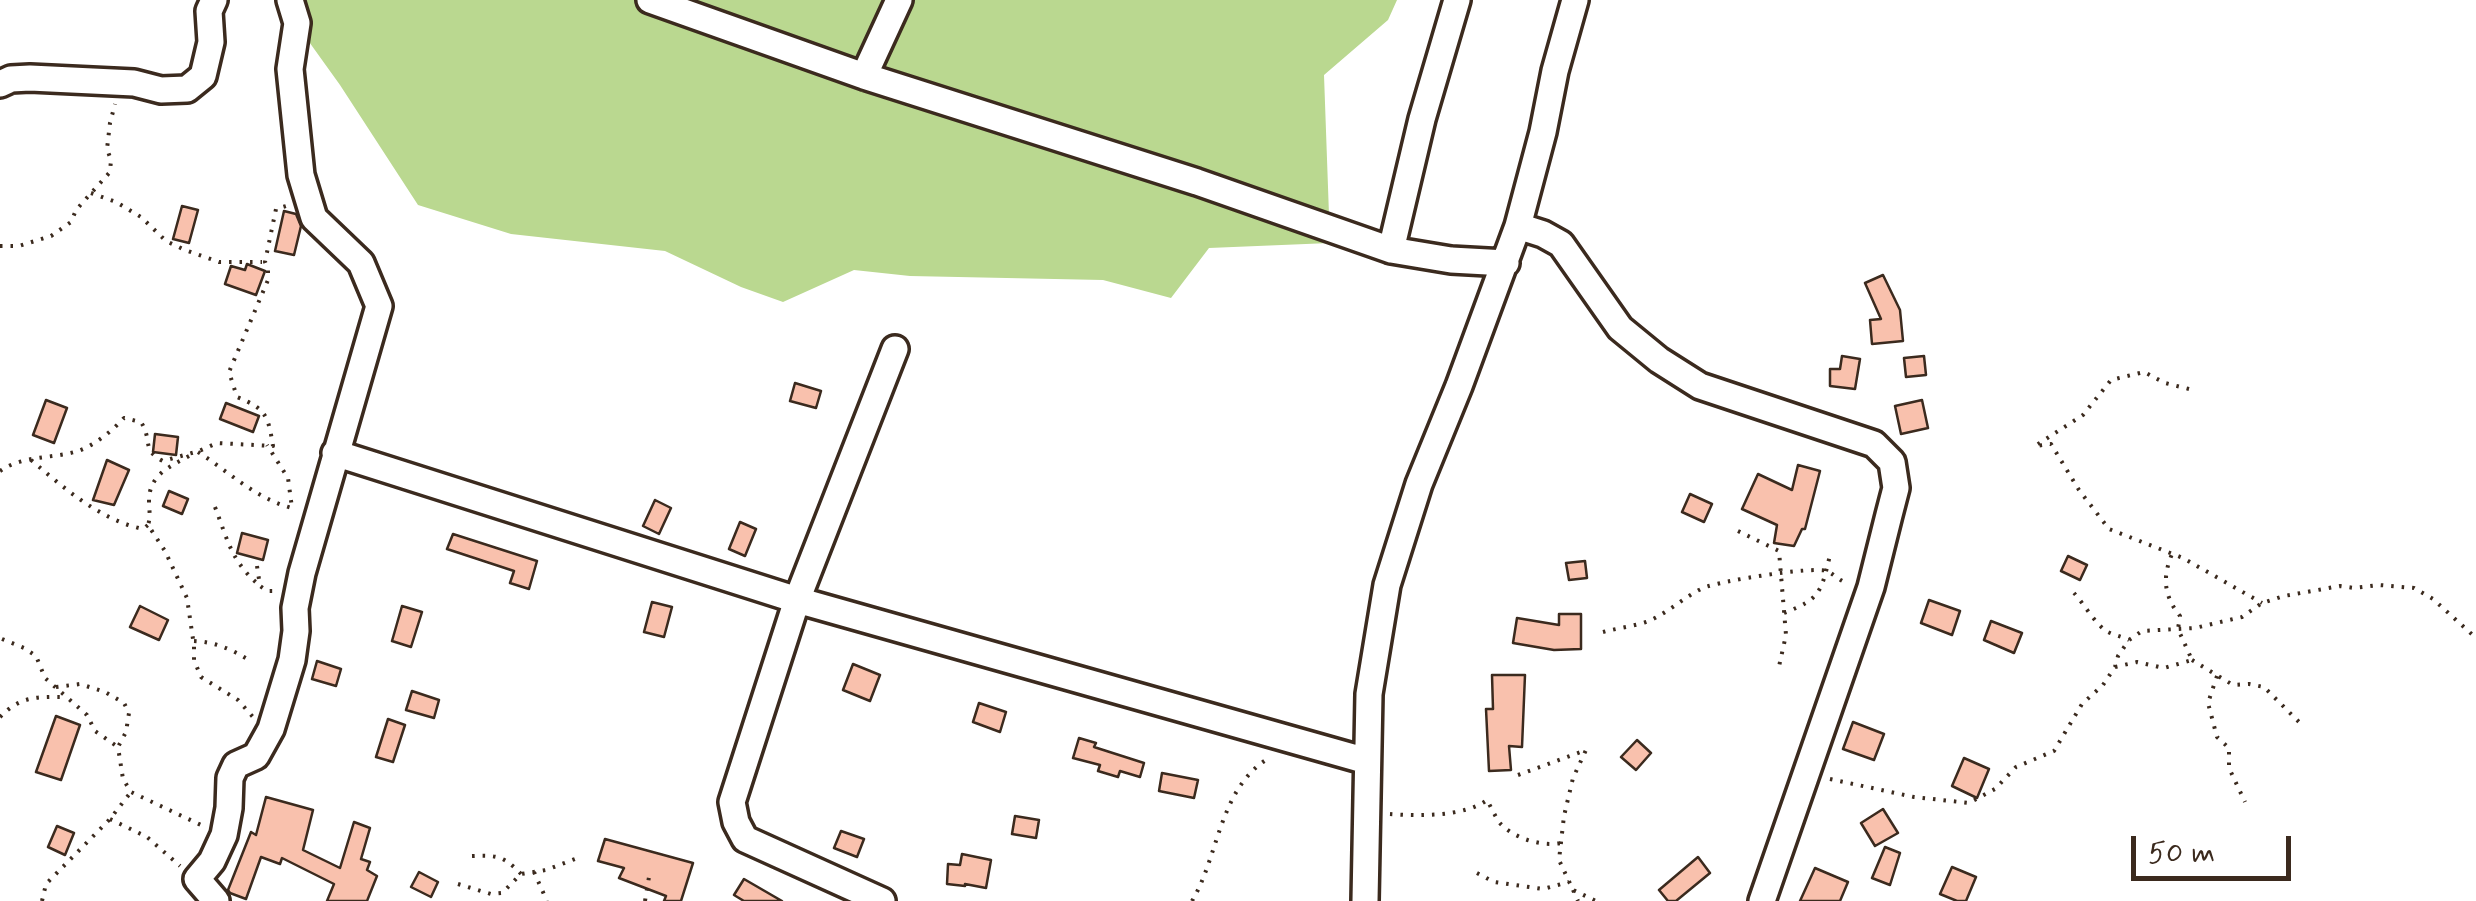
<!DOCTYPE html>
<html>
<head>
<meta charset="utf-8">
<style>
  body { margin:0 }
  #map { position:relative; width:2476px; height:901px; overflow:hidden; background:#fff; font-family:Mynerve,sans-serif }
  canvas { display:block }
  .scale { position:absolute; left:2131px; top:836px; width:160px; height:45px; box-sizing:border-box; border:5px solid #3b2a1e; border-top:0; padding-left:12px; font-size:30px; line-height:35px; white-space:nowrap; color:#3b2a1e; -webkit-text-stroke:8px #fff; paint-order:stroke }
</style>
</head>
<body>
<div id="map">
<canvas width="2476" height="901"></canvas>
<div class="scale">50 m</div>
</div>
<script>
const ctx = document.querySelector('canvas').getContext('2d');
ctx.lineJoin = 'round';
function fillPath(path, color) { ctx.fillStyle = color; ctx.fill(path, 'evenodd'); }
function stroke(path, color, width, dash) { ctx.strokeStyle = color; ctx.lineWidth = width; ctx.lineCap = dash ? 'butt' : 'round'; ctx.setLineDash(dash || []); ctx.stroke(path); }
fillPath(new Path2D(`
  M279 0H1397L1388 20 1324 75 1330 243 1209 248 1171 298 1103 280 910 276 854 270 783 302 741 287 665 251 511 234 418 205 340 85Z`), '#bad890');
const building = new Path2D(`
  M182 206 198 210 189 243 173 239Z
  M284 211 296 214 301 226 294 255 275 251Z
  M247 264 265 271 256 295 225 284 231 266 245 270Z
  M1883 275 1900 310 1903 341 1872 344 1870 320 1881 319 1865 283Z
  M1842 356 1860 359 1855 389 1830 386V369H1840Z
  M1924 356 1926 375 1906 377 1904 358Z
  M795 383 821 391 816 408 790 401Z
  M46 400 67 408 54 443 33 435Z
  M1922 400 1928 428 1901 434 1895 406Z
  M226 403 259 416 253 432 220 419Z
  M155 434 178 437 176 455 153 452Z
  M107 460 129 470 114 505 93 500Z
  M1798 465 1820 471 1805 529H1802L1794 546 1774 543 1777 525 1742 509 1758 474 1792 490Z
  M169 491 188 499 182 514 163 506Z
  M1690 494 1712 504 1704 522 1682 512Z
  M655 500 671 508 659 534 643 526Z
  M740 522 756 529 745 556 729 549Z
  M242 533 268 540 263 560 237 553Z
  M453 534 537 561 529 589 510 583 514 571 447 549Z
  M2068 556 2087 565 2080 580 2061 571Z
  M1585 561 1587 578 1569 580 1566 563Z
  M1929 600 1960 611 1952 635 1921 623Z
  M652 602 672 607 664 637 644 632Z
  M140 606 168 620 159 640 130 627Z
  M402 606 422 612 411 647 392 641Z
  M1559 614H1581V649L1554 650 1513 643 1517 618 1559 625Z
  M1991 621 2022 633 2014 653 1984 640Z
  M317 661 341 669 336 686 312 679Z
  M853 664 880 675 870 701 843 690Z
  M1492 675H1525L1522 747 1509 746 1511 770 1489 771 1486 709H1493Z
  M412 691 439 700 434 718 406 710Z
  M979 703 1006 712 1000 732 973 722Z
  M56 716 80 725 61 780 36 772Z
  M388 719 405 725 393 762 376 757Z
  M1853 722 1884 734 1874 760 1843 749Z
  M1079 738 1096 743 1094 747 1144 763 1140 777 1120 771 1118 777 1098 771 1100 765 1073 758Z
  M1637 740 1651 753 1636 770 1621 757Z
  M1964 758 1989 769 1977 798 1952 786Z
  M1162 773 1198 780 1194 798 1159 791Z
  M266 797 313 810 303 850 340 868 354 822 370 828 361 859 370 862 367 870 377 876 367 901H327L334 884 282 858 280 864 261 857 246 899 230 893 228 890 251 832 256 835Z
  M1883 809 1898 833 1875 846 1861 823Z
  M1015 816 1039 820 1036 838 1012 834Z
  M57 826 74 833 65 855 48 847Z
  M841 831 864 839 857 857 834 848Z
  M605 839 693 863 681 901H664L666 896 619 878 624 868 598 861Z
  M1885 847 1900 853 1890 885 1872 878Z
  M962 854 991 860 986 888 965 884V886L947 884 948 864 960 865Z
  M1698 857 1710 873 1676 901H1668L1659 890Z
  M1952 867 1976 877 1966 901H1957L1940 894Z
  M1815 868 1848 882 1840 901H1800Z
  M419 872 438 882 431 897 411 887Z
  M744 879 782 901H744L734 895Z`);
fillPath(building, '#f9c1ad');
stroke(building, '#3b2a1e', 2.5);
const minor = new Path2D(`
  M650 0 864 76 1197 182 1391 250 1451 260 1506 263
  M1575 0 1555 71 1543 132 1518 226 1543 234 1561 244 1620 328 1659 360 1700 386 1874 444 1892 462 1896 488 1889 515 1871 587 1762 901
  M864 76 899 0
  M0 84 11 79 30 78 134 83 161 90 187 89 203 76 211 42 209 11 214 0
  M1391 250 1422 119 1457 0
  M335 453 797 600 1367 761
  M216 901 197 879 212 861 224 835 229 808 230 778 236 765 256 756 271 729 292 660 296 631 295 608 302 573 379 306 361 263 314 218 301 175 290 69 297 23 290 0
  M882 901 745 839 736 822 732 802 797 600 895 349
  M1365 901 1369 694 1387 585 1419 484 1459 386 1518 226`);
stroke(minor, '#3b2a1e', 32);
stroke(new Path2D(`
  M91 193 116 202 141 217 166 241 185 250 219 262H262
  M0 246H19L51 236 71 222 76 210 110 172 111 160 107 149 110 123 115 104
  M2189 389 2165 383 2144 372 2111 380 2083 415 2035 446 2051 444 2079 490 2109 529 2183 558 2262 603
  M198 452C228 471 256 499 292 508L288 478 267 445
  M189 456C169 467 149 475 149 501 149 511 151 516 148 525L165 551 187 598 194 646V660L201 677 238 700 253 717
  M31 460C64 488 100 520 143 529L148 525
  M0 471C23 455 52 459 78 451 95 445 112 431 124 418L141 422C153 441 141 450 163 461L199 451 217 443 273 446C268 415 266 409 237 397L229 372 268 280V270L265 262 276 209 286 206
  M215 507C228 541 231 561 260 586
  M1738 531 1779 551 1786 635 1778 671
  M257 566 260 586 267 591H274
  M2074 593C2084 604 2094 622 2106 631 2113 635 2121 636 2129 640
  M1784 613C1820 599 1821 593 1830 555
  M1603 632C1618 628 1635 626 1649 621 1669 612 1684 597 1703 588 1719 581 1813 566 1827 571 1834 574 1838 580 1847 583
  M2 639 24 648 36 656 45 678 87 715 95 731 118 747
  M194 641C215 642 231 649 249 660
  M2192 660 2233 685 2249 684 2264 687 2303 726
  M2115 667 2137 662 2164 668 2192 660 2178 629 2180 616C2164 596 2162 578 2172 554
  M2217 676 2208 703 2217 737 2229 748V768L2245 802
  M56 687 80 684 105 692 124 703 129 713 126 732 118 747 123 779 131 792 201 825
  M0 717C21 695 39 697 67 697
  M1518 775 1586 750 1573 778 1564 816 1559 860 1573 890 1596 901
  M1830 779 1914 797 1969 803 1995 789 2016 767 2054 751 2082 704 2103 685 2115 667 2118 656 2129 640 2142 631 2195 628 2242 617 2262 603 2284 596 2340 586 2354 588 2379 585 2414 588 2433 599 2476 638
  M1390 814C1418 816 1464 817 1487 800 1491 807 1495 816 1499 822 1512 838 1542 847 1561 843
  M110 819 147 837 180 866
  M472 856C497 855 504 856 521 874
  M534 872 547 901
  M1477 873 1494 882 1543 889 1569 882
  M458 884 491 894 502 893 521 874 546 870 575 859
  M1573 890 1578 901
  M42 901 46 884 110 819 131 792
  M645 901 649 877 647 872
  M1192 901C1219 856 1219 788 1269 758`), '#3b2a1e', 4, [2.5, 8]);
stroke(minor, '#fff', 25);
</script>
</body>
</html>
